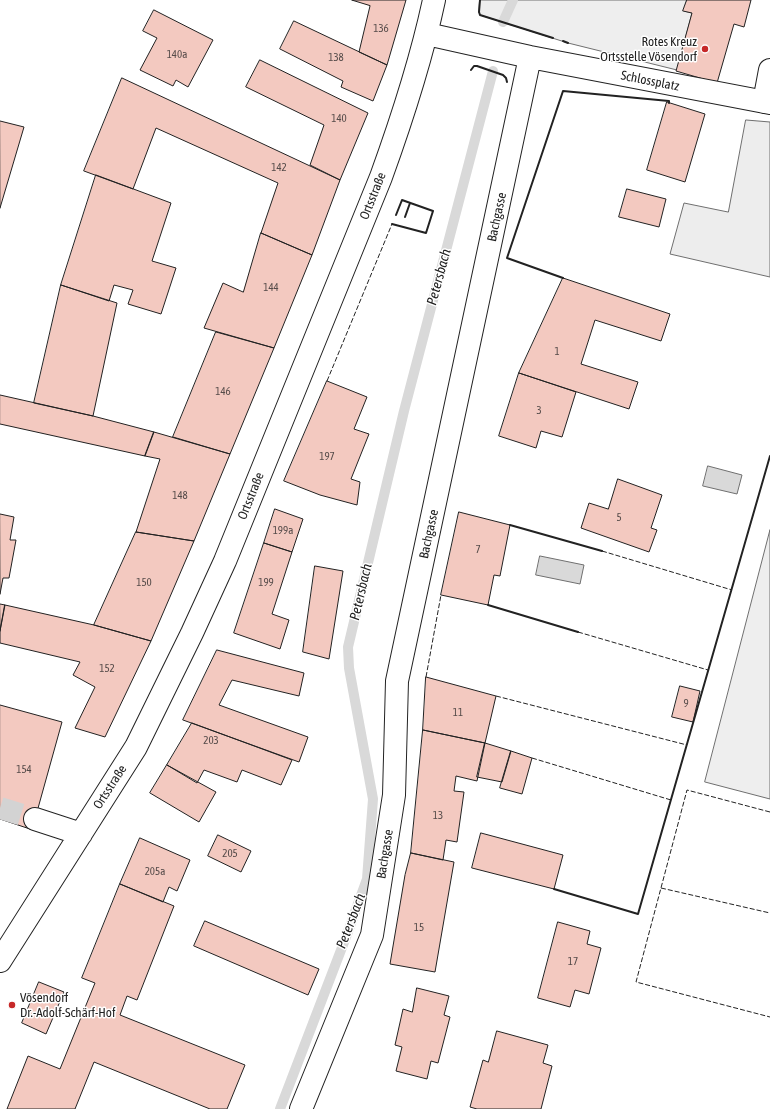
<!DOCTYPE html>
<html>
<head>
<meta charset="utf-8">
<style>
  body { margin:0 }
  canvas { display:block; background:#fff }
</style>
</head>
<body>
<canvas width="770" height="1109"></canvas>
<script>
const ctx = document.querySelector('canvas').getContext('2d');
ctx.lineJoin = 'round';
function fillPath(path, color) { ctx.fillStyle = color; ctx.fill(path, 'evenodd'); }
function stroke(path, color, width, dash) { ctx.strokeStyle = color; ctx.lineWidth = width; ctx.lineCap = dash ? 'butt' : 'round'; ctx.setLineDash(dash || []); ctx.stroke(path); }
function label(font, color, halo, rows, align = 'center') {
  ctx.font = font + ' "Asap Condensed",sans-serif'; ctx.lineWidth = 3; ctx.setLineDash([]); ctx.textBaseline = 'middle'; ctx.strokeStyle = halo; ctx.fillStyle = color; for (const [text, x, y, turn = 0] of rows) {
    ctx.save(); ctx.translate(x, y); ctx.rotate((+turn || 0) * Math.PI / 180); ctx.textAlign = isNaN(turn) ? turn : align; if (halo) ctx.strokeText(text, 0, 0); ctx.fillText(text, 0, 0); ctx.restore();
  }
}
const green = new Path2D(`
  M480 0H687L684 11 692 13 677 70 568 43 480 15 479 12Z
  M770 530V799L705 782Z`);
fillPath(green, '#eee');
stroke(green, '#6f6f6f', 1);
const parking = new Path2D(`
  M746 120 770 122V277L670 254 684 203 728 212Z`);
fillPath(parking, '#ededed');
stroke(parking, '#6f6f6f', 1);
const water = new Path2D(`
  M708 466 742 475 737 494 703 486Z
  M540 556 584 565 580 584 536 575Z`);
fillPath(water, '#d9d9d9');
stroke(water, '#6f6f6f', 1);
stroke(new Path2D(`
  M503 22 513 0
  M280 1109 346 937 367 879 373 799 349 668 348 647 404 411 493 71`), '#d9d9d9', 10);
const building = new Path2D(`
  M352 0H406L387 65 359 52 370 6Z
  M687 0H751L744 27 734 24 717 83 676 71 692 13 683 11Z
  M154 10 213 40 188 87 176 80 173 86 140 70 157 38 143 31Z
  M294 21 387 65 373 101 341 87 343 81 280 49Z
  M260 60 368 113 340 180 310 165 324 125 246 87Z
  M122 78 340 180 312 255 261 233 278 183 156 128 133 189 84 171Z
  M667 102 705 114 685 182 647 170Z
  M0 121 24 127 0 208Z
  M96 175 171 203 152 261 176 268 161 314 128 304 133 290 114 285 109 301 61 285Z
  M627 189 666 199 659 227 619 217Z
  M261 233 312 255 274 348 204 328 223 283 243 292Z
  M563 278 670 314 661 341 595 320 581 364 638 382 629 409 519 373Z
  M61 285 117 303 93 416 34 403Z
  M216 332 274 348 230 454 173 437Z
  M519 373 576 392 562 437 541 431 536 448 499 436Z
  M327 381 367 397 354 429 369 434 351 479 360 482 357 505 320 495 284 481Z
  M0 395 93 416 154 432 145 456 0 424Z
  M154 432 230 454 194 541 136 532 160 459 145 456Z
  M618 479 662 495 651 528 657 530 649 552 581 528 589 503 608 509Z
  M275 509 303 519 292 552 264 543Z
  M459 512 510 525 500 576 494 575 488 605 441 595Z
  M0 514 14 517 10 540H16L9 578H3L0 594Z
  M136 532 194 541 151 641 94 625Z
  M264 543 292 552 272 614 289 620 280 649 234 633Z
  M315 566 343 571 329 659 303 652Z
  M0 604 5 605 0 631Z
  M5 605 94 625 151 641 105 737 75 728 95 687 73 675 80 662 0 643V631Z
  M217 650 304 673 299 696 232 680 219 705 308 737 299 762 183 720Z
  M426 677 496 696 485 743 423 730Z
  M680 686 700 691 693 722 672 717Z
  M0 705 62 722 35 819 30 829 0 819Z
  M192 723 292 760 281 785 242 770 237 782 204 770 197 783 167 765Z
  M423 730 485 743 477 781 456 776 454 791 464 792 457 842 446 840 443 860 411 853Z
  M485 743 511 751 502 782 477 777Z
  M511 751 532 758 522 794 500 788Z
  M167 765 216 792 199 822 150 793Z
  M481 833 563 855 554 889 472 868Z
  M218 835 251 851 241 872 208 856Z
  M140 838 190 860 177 891 169 887 163 902 120 884Z
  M411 853 454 862 435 972 390 964 405 875Z
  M120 884 174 906 137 1000 127 996 120 1015 245 1065 227 1109H210L94 1062 75 1109H7L28 1056 60 1069 95 983 82 978Z
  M205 921 319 969 308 995 194 946Z
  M558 922 590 931 587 944 601 948 589 994 575 990 570 1007 538 998Z
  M39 982 64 992 46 1034 22 1023Z
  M417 988 449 996 444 1015 450 1017 438 1063 431 1061 427 1079 396 1071 402 1047 395 1045 403 1009 412 1012Z
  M497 1031 548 1045 543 1063 552 1066 541 1109H477L470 1107 483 1060 488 1062Z`);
fillPath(building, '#f3c9c0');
stroke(building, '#222', 1);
stroke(new Path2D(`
  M0 808 35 819`), '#d3d3d3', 22, [22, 11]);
const minor = new Path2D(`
  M427 34 530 57 770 103
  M764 102 770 70
  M35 819 81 834
  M0 961 136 747 192 633 225 561 381 177C402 119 421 61 434 0
  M301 1109 372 935 394 795 397 681 530 57`);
stroke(minor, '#222', 24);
stroke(minor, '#fff', 22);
stroke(new Path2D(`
  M327 381 392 224
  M602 551 732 590
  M578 632 708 670
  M426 677 441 595
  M496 696 687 745
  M532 758 671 800
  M770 812 687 790 636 982 770 1017
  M661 888 770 913`), '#222', 1, [5, 2]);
stroke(new Path2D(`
  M480 0 479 12 480 15 553 38
  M563 41 568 43
  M471 70 474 66H477L503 75 506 78 507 82
  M405 217 410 203
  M392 224 426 233 433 211 402 200 396 215
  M563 278 507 258 563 91 669 101V103
  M510 525 602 551
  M488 605 578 632
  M554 889 638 914 770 456`), '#222', 2);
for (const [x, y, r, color] of [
  [705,49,4,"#c62828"],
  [12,1005,4,"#c62828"]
]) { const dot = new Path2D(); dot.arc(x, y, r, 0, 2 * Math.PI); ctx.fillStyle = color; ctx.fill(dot); stroke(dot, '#fff', 1.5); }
label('11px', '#564c4a', null, [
  ["136",381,29],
  ["140a",177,55],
  ["138",336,58],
  ["140",339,119],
  ["142",279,168],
  ["144",271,288],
  ["1",557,352],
  ["146",223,392],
  ["3",539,411],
  ["197",327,457],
  ["148",180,496],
  ["5",619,518],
  ["199a",283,531],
  ["7",478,550],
  ["150",144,583],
  ["199",266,583],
  ["152",107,669],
  ["9",686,704],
  ["11",458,713],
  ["203",211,741],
  ["154",24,770],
  ["13",438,816],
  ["205",230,854],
  ["205a",155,872],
  ["15",419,928],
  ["17",573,962]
]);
label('13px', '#222', '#fff', [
  ["Rotes Kreuz",697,42],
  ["Ortsstelle Vösendorf",697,57],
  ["Vösendorf",20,998,"left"],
  ["Dr.-Adolf-Schärf-Hof",20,1013,"left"]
], 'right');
label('13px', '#222', '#fff', [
  ["Schlossplatz",650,81,11],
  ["Ortsstraße",373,196,-68],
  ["Bachgasse",497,217,-78],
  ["Ortsstraße",251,496,-68],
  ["Bachgasse",429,534,-78],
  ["Ortsstraße",110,787,-57],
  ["Bachgasse",385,854,-81]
]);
label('italic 14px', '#222', '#fff', [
  ["Petersbach",439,277,-75],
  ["Petersbach",361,592,-77],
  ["Petersbach",351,921,-69]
]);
</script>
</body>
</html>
